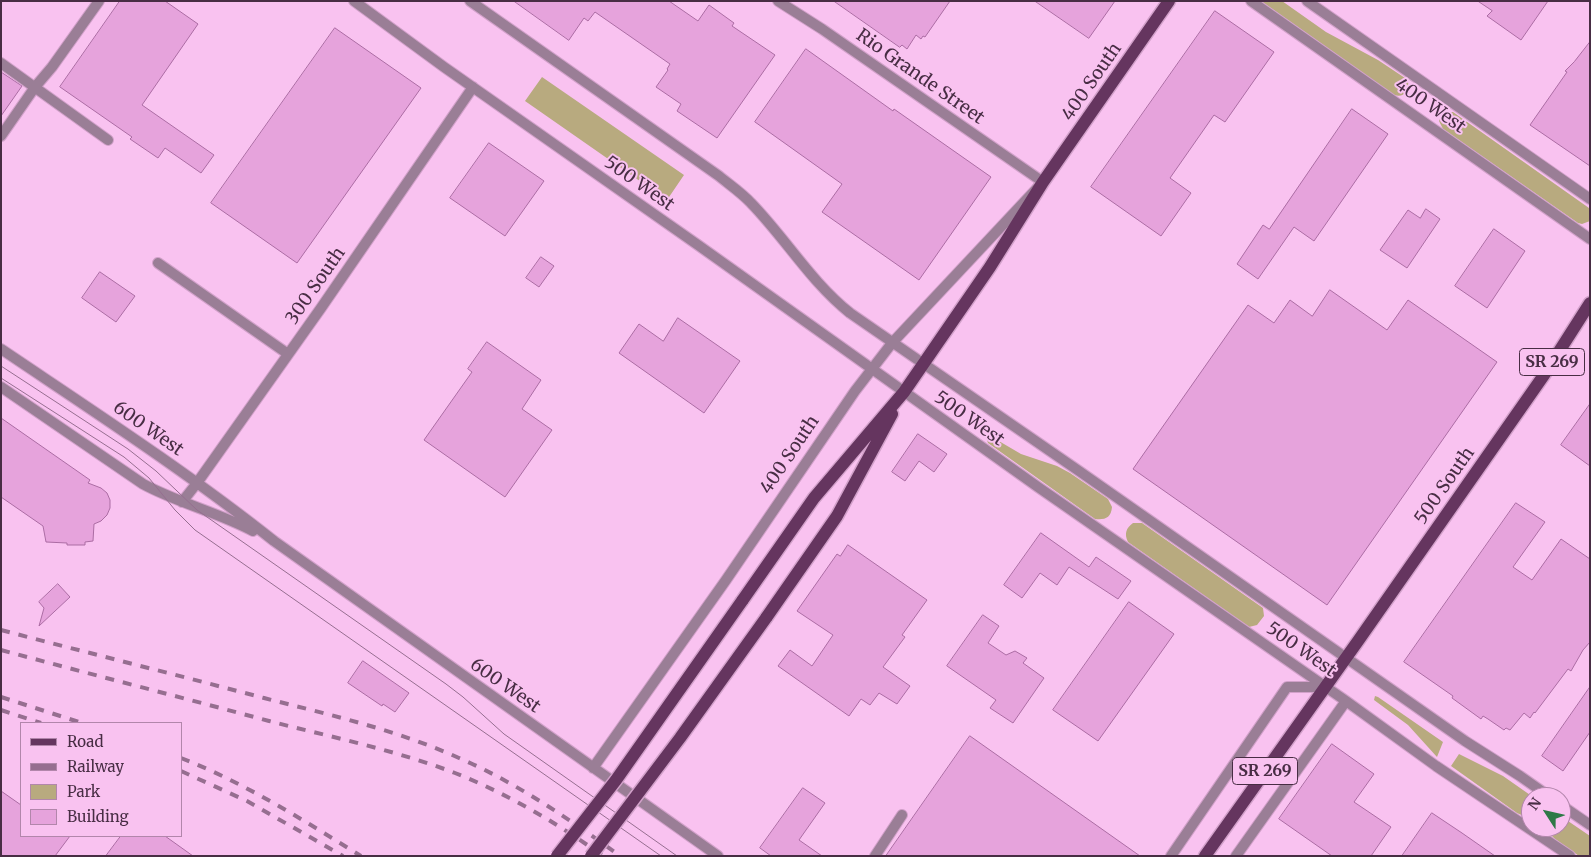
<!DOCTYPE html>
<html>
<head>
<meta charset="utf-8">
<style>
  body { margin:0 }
  #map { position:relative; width:1591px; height:857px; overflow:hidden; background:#f9c2f0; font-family:Merriweather,serif }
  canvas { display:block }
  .frame { position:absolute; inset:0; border:2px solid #482d44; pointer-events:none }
  .legend { position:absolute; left:20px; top:722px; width:162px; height:115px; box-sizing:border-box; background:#f9c2f0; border:1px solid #b286ab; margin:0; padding:6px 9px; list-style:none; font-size:15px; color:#482d44 }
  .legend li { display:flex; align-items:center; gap:10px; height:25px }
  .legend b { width:25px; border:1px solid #b286ab }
  .north { position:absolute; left:1521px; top:787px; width:50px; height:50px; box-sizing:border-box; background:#f9c2f0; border:1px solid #b286ab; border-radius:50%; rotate:305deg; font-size:14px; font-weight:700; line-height:20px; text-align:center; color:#482d44 }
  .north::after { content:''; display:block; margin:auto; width:18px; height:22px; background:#2e7947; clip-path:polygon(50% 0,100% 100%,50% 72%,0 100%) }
</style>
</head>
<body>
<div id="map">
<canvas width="1591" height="857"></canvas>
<div class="frame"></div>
<ul class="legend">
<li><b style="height:6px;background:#65355f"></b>Road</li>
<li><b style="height:6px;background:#966e90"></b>Railway</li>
<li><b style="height:14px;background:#b8aa7f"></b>Park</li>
<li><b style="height:14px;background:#e6a3dc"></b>Building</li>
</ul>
<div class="north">N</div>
</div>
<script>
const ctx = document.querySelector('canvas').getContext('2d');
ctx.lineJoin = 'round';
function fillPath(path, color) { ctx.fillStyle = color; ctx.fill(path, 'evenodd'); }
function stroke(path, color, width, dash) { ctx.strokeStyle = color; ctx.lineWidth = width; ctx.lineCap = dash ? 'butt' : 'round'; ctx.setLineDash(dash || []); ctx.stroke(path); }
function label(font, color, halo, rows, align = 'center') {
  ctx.font = font + ' Merriweather,serif'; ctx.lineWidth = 4; ctx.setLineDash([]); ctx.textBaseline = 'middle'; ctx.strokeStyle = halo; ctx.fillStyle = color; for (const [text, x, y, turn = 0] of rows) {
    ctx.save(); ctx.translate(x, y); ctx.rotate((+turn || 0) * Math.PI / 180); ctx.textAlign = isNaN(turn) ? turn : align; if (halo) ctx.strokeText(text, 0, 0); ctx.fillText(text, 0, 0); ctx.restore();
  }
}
fillPath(new Path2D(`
  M1261 1H1282L1326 32 1378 60 1405 78 1408 82C1410 91 1404 98 1394 95Z
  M542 77 684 175 667 200 525 101Z
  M1449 112H1453L1589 208 1590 221 1582 224 1578 223 1443 129 1439 121C1441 116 1443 114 1449 112Z
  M992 437 1021 454 1057 466 1070 473 1108 499 1112 507C1111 518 1105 520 1095 519L988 443 987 440 989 438Z
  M1133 523H1142L1263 608 1264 616 1257 625 1249 627 1128 542C1124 534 1126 528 1133 523Z
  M1375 696 1378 697 1443 742 1437 757 1408 725 1374 700Z
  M1459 754 1503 776 1533 797H1531V816L1526 817 1517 813 1451 766Z
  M1561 820 1568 821 1590 836V856H1579L1555 839 1552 836 1551 827H1561Z`), '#b8aa7f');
const building = new Path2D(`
  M120 1H165L198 24 142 105 214 155 201 173 165 148 158 158 130 139 132 137 60 87Z
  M514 1H669L698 21 709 5 734 23 732 26 775 55 717 138 677 111 681 104 656 87 668 70 667 69 670 64 595 12 588 21 584 18 569 40Z
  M834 1H950L925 37 923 36 921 39 916 35 907 49 902 45 900 47Z
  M1035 1H1115L1089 38Z
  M1478 1H1548L1521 40 1487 16 1492 11Z
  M1215 11 1274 52 1225 122 1214 115 1170 178 1191 193 1161 236 1091 187Z
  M335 28 421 88 297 263 211 203Z
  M1590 42V166L1530 125 1567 72 1565 71 1574 62Z
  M806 49 893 111 894 109 991 177 919 280 822 212 842 184 755 122Z
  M1 72 22 86 1 116Z
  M1352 109 1388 134 1314 241 1294 227 1258 279 1237 264 1263 225 1269 229Z
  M489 143 544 181 505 236 450 198Z
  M1426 209 1440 219 1407 268 1380 250 1408 210 1420 218Z
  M1494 229 1525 251 1487 308 1455 286Z
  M541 257 554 266 539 287 526 278Z
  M100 272 135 296 116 322 82 298Z
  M1330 290 1387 330 1408 300 1497 362 1327 605 1133 469 1248 305 1274 323 1290 300 1312 316Z
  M678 318 740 361 704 413 619 353 639 324 663 341Z
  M487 342 541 380 522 409 552 430 505 497 424 440 472 372 468 369Z
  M1590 404V466L1561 445Z
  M1 418 90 480 88 483 101 488 107 493 110 500V508L107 515 101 521 94 524 93 541 85 542V545H67V543L46 542 43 526 1 497Z
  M918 434 947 454 934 472 919 461 905 481 892 472Z
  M1516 503 1545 522 1513 567 1532 580 1561 539 1590 559V642L1583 650 1571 671 1568 669 1535 713 1534 712 1530 718 1524 713 1510 730 1506 728 1504 730 1488 719 1483 716 1481 719 1452 698 1453 696 1404 662Z
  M1041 533 1089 567 1096 557 1131 581 1118 599 1069 567 1057 585 1040 573 1022 598 1004 585Z
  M848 545 927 600 902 635 905 637 883 667 910 686 897 704 879 693 870 705 861 699 849 716 778 666 790 650 812 666 833 635 797 611 837 554 840 556Z
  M58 584 70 597 39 626 44 608 39 602Z
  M1129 602 1174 634 1098 741 1053 710Z
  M983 615 999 626 988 643 1006 655 1015 651 1027 658 1023 663 1044 678 1013 723 990 708 996 700 947 666Z
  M363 661 409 693 395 712 383 704 382 706 348 683Z
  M1590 687V732L1563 771 1542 756Z
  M970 736 1140 856H886Z
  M1332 744 1374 774 1354 802 1391 827 1371 856H1332L1279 819Z
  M803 788 825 803 799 840 822 856H771L760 848Z
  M1 791 21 805V836H70L55 856H1Z
  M1432 813 1462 833 1495 856H1402Z
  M121 836H165L193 856H106Z`);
fillPath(building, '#e6a3dc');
stroke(building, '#ab6ca3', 1);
const minor = new Path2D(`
  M354 1 444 67 698 245 1038 487 1346 701 1436 766 1570 856
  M470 1 719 176C730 185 742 193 751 203 786 239 811 282 850 313L1079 471 1465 741 1520 776 1550 797
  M1 63 108 140
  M1 136 35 87 52 67 99 1
  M158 263 288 354
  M1 349C93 411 187 472 274 541L718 856
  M1 387 143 484C178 503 217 512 253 531
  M182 502 197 483 321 308 473 87
  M593 768 726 580 855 391 892 343 1043 182 822 29 778 1
  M1561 805 1590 825
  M875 856 902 815
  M1171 856 1287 687H1325
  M1236 856 1346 701`);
const tertiary = new Path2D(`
  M1251 1 1590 239
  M1307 1 1590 199`);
const primary = new Path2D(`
  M742 601 814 498 904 392 990 267 1043 182 1169 1
  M766 618 837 516 892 414
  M1205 856 1358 641 1544 375 1590 303`);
stroke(minor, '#d2a1ca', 12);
stroke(tertiary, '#d2a1ca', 12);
stroke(primary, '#d2a1ca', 15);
stroke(minor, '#9a7e96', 10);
stroke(tertiary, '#9a7e96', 10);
stroke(primary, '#65355f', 12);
stroke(new Path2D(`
  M1 366 128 449 156 471 197 510 446 684 463 697 504 734 677 856
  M1 378 124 457 149 478 175 510 195 530 661 856`), '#966e90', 1);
stroke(new Path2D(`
  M1 630C89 653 177 675 264 698 330 715 397 730 459 758 517 783 569 819 620 856
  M1 650C90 674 180 697 269 721 331 737 395 750 455 773 508 794 557 823 603 856
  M1 697 82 723
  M1 710 41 723
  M181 758C245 783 303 820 361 856
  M181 771 247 801 343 856`), '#966e90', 4, [9, 9]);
const primaryBridge = new Path2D(`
  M557 856 616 780 742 601
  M591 856 680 738 766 618`);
stroke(primaryBridge, '#d2a1ca', 15, []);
stroke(primaryBridge, '#65355f', 12);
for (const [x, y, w] of [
  [1552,362,65],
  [1265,771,65]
]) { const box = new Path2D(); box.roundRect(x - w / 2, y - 13.5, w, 27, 4); ctx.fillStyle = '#f9c2f0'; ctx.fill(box); stroke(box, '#482d44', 1); }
label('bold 16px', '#482d44', null, [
  ["SR 269",1552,362],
  ["SR 269",1265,771]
]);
label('18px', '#482d44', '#f9c2f0', [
  ["Rio Grande Street",920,77,35],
  ["400 South",1092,82,-55],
  ["400 West",1430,106,35],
  ["500 West",639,184,35],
  ["300 South",316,286,-55],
  ["500 West",969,419,35],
  ["600 West",148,429,35],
  ["400 South",790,455,-56],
  ["500 South",1445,486,-55],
  ["500 West",1301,650,35],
  ["600 West",505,686,35]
]);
</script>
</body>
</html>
